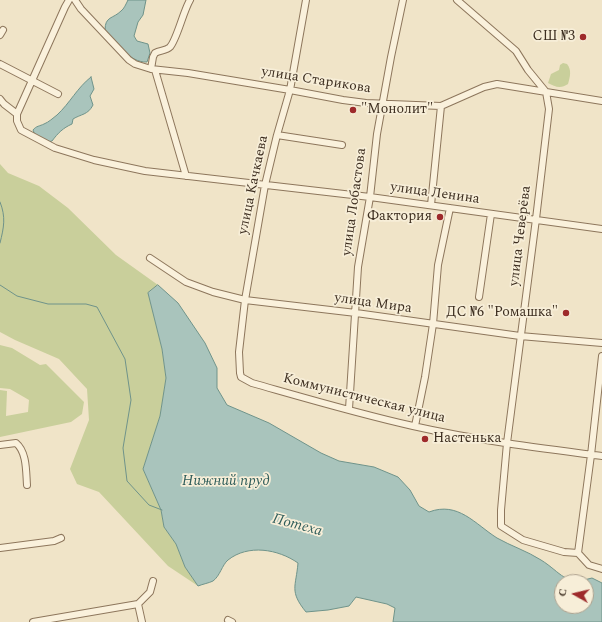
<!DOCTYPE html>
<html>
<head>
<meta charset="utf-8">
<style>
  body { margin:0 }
  #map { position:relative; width:602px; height:622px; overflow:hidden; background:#f0e4c8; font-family:Spectral,serif }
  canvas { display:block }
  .north { position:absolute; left:554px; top:574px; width:40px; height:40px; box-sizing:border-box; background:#f7eed8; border:1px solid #ada18e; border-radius:50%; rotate:278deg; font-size:11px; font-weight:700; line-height:16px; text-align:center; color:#3d2e20 }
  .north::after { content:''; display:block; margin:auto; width:14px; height:18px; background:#9e2a2b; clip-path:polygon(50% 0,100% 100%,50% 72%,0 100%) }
</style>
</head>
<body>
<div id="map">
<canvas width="602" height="622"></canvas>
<div class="north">С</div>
</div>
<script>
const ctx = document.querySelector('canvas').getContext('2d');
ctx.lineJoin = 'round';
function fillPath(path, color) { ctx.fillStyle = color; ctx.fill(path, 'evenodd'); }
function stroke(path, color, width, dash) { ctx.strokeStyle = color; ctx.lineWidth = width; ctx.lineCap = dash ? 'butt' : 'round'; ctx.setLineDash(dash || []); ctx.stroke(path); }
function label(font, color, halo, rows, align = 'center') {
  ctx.font = font + ' Spectral,serif'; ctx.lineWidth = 3.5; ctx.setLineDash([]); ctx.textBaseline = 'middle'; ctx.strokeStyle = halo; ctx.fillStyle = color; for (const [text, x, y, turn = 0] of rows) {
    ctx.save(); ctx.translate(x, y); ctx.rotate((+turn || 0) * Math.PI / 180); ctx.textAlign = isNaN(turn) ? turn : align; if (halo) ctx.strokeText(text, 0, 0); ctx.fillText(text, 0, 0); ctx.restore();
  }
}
fillPath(new Path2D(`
  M563 63 567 64C572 70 570 77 568 84 561 89 555 87 548 83L551 74 559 70 560 65Z
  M0 164 8 173 39 186 68 208 116 255 158 285 148 293 162 349 166 378 160 416 143 469 161 510 164 527 176 544 185 567 198 586 168 566 99 492 77 484 70 469 89 420 87 389 59 359 15 340 0 332Z
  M0 345 12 348 40 365 46 364 84 402 82 414 71 422 0 437V390L7 391 6 416 28 412 29 400 10 389 0 388Z`), '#c9cf9b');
const water = new Path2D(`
  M128 0H146L143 15 138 22 134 36 137 41 148 44 150 53 147 62C129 63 117 42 105 30 105 16 113 19 121 11 124 9 126 4 128 0Z
  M91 77 94 89 90 96 93 105C88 115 81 114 73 119L72 124C63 128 58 133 52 141L48 142 35 135 33 130C36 126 40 126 44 124 49 122 53 118 57 115 70 103 77 88 91 77Z
  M158 285 178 303 205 343 217 368V388L227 405 269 423 321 453 339 461 374 467 398 477 410 490 419 506 429 512C458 501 475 524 497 538 511 546 527 551 541 560 562 573 564 586 592 578L602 583V622H393L395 608 387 604 356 597 349 606 328 610 306 612C289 591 296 587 298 563 278 549 248 544 228 560 222 565 220 576 213 581 209 583 203 584 198 586L185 567 176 544 164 527 161 510 143 469 160 416 166 378 162 349 148 293ZM562 582H586V606H562Z`);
fillPath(water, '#a9c4bc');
stroke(water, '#6f938a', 1);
stroke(new Path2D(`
  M0 202C6 217 4 227 0 243
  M0 285 17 296 48 304H86L97 307 125 359 131 400 123 448 127 481 149 505 162 510`), '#6f938a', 1);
const minor = new Path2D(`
  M69 0 65 7 17 114V121L21 130 55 148 94 160 145 171 370 197 602 229
  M75 0 81 9 129 60 135 64 151 69 188 73 290 90 343 100 366 103 441 106 484 87 497 84 602 101
  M306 0 290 90 277 135 265 185 245 300 239 352 240 373 241 377 252 383C305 398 359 414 413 426 475 440 539 448 602 456
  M457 0 516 51 528 70 546 92 549 109 536 219 507 443 501 510V526L523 540 564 552 578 553 589 565 602 569
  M0 35 3 30
  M0 64 58 94
  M151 69 153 57 155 53C160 50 166 51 170 47 177 39 183 12 190 0
  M155 70 186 176
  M0 99 4 104 17 114
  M277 135 342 145
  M431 205 441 106
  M150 258 186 282 213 292 245 300 356 313 520 336 602 343
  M479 297 491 214
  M349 409 358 267 370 197 377 134 391 57 403 0
  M415 426 425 377 433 324 438 265 450 208
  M0 445 16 443C27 452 26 472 27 485
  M0 548 54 541 61 538
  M578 553 591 455 602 356
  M228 620 232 622
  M33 622 138 604
  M142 622 138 604 150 592 153 581`);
stroke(minor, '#8d765c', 8);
stroke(minor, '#faf1dc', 6);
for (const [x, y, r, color] of [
  [583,37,4,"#9e2a2b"],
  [353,110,4,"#9e2a2b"],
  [440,217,4,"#9e2a2b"],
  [566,313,4,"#9e2a2b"],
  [425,439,4,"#9e2a2b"]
]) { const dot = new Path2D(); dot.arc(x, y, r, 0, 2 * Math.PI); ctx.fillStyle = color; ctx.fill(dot); stroke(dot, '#f7eed8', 1.5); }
label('14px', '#3d2e20', '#f7eed8', [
  ["СШ №3",575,37],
  ["\"Монолит\"",361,110,"left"],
  ["Фактория",432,217],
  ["ДС №6 \"Ромашка\"",558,313],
  ["Настенька",433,439,"left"]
], 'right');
label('14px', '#3d2e20', '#f7eed8', [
  ["улица Старикова",316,81,9],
  ["улица Качкаева",254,185,-78],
  ["улица Ленина",435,194,8],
  ["улица Лобастова",355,202,-82],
  ["улица Чеверёва",521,236,-83],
  ["улица Мира",373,304,8],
  ["Коммунистическая улица",364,399,14]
]);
label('italic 15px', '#2f5d5a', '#f7eed8', [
  ["Нижний пруд",226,482],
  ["Потеха",297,526,15]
]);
</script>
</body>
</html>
